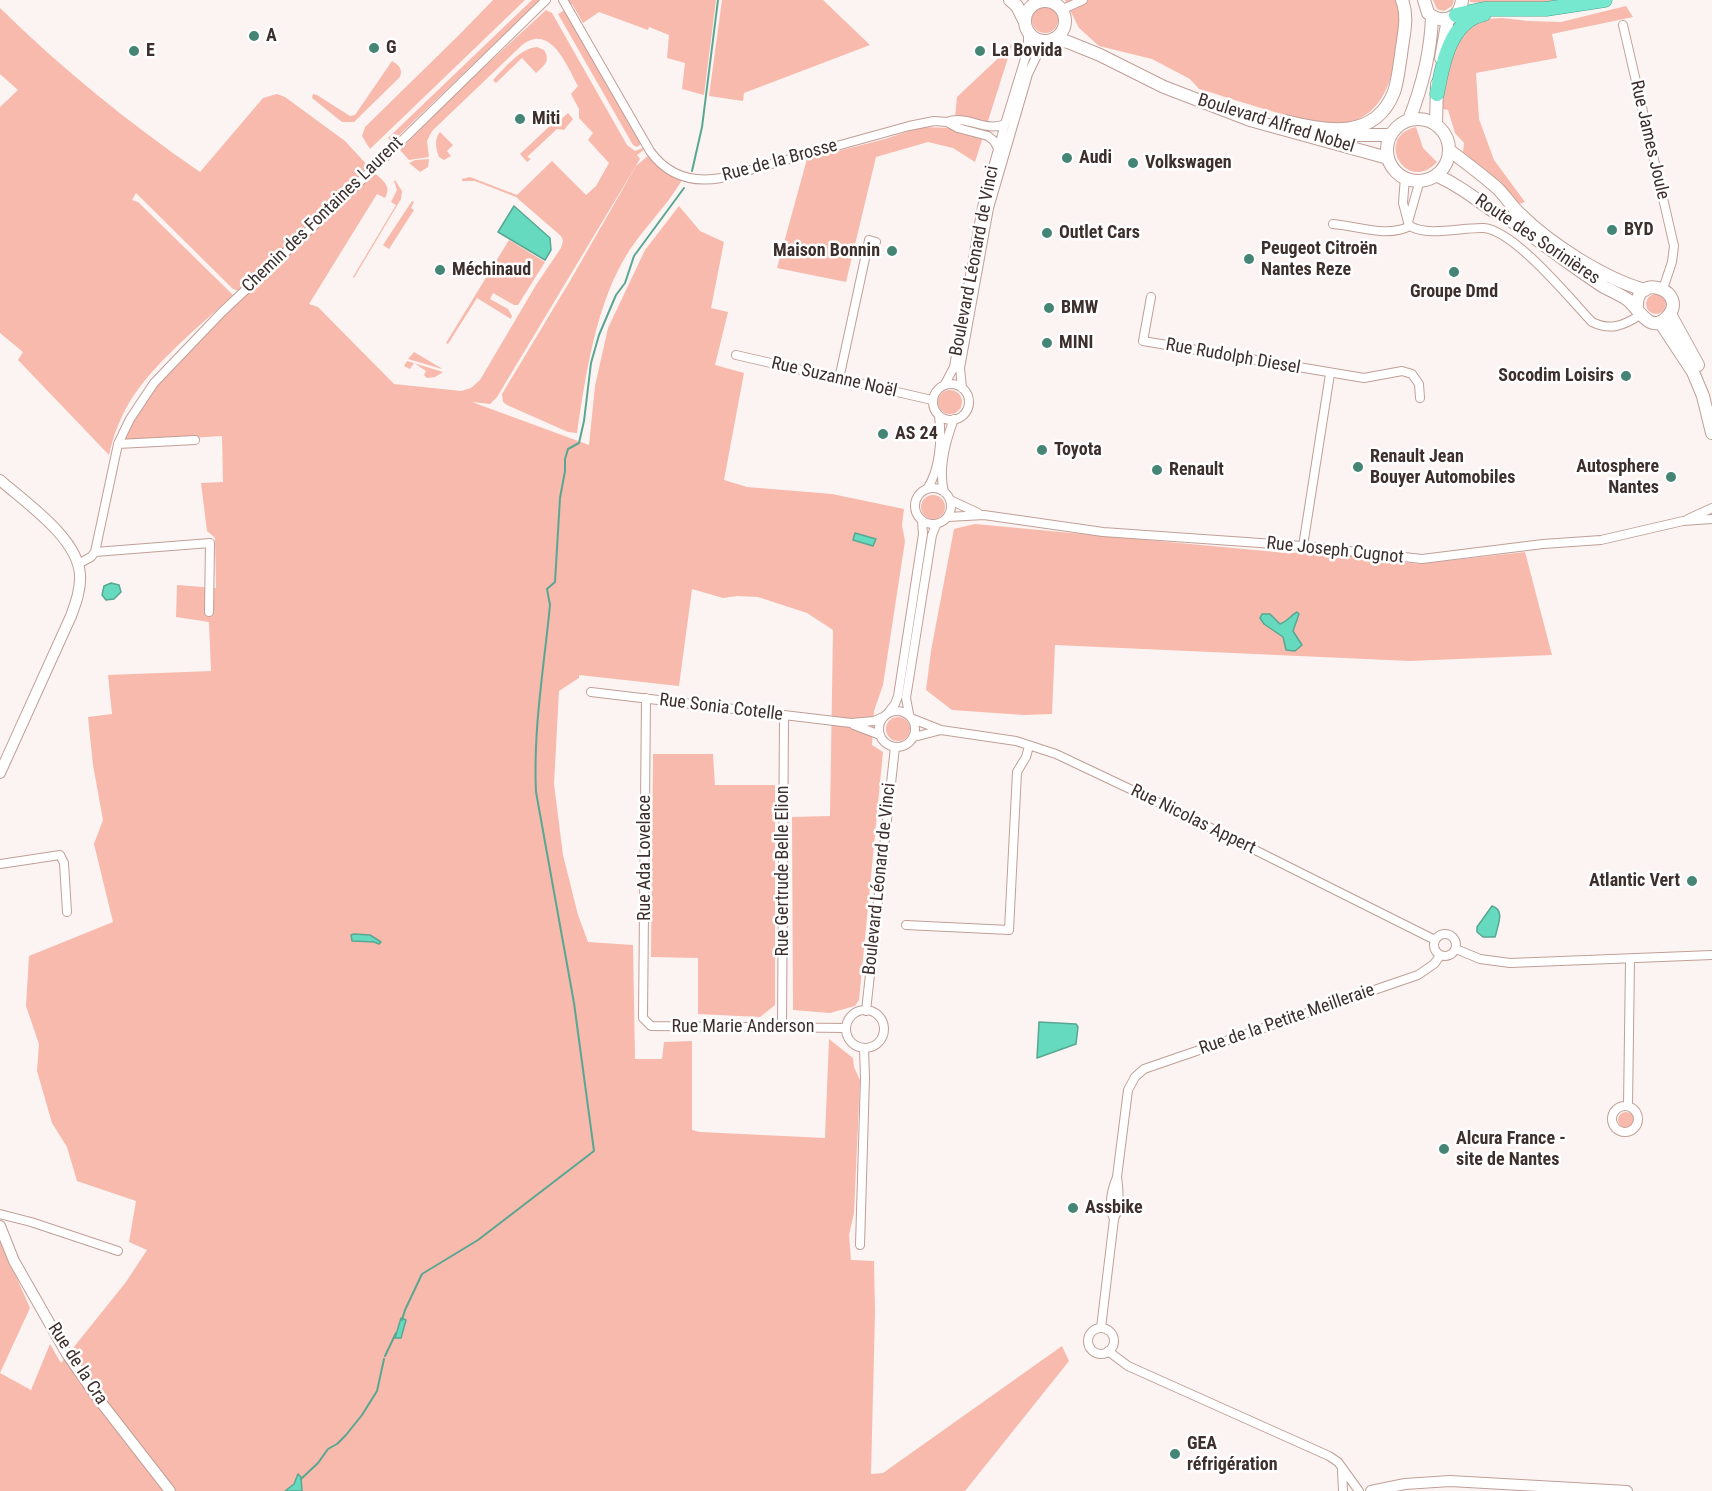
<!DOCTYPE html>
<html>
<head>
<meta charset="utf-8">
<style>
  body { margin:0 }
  canvas { display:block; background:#fbf4f2 }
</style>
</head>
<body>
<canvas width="1712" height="1491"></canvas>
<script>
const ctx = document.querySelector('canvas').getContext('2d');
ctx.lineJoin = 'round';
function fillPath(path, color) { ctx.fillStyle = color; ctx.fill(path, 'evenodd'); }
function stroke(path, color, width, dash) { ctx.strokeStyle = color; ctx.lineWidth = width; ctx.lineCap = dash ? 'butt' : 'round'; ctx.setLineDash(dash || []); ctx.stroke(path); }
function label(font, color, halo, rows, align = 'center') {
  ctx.font = font + ' "Roboto Condensed",sans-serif'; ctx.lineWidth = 5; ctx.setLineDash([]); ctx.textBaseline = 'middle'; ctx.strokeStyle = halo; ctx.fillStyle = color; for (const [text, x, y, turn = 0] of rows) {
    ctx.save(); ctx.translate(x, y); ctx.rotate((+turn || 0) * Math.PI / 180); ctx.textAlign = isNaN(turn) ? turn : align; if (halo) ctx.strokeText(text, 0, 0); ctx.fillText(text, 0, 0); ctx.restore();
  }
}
fillPath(new Path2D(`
  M493 0H525L370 149 362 136 365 127 460 34Z
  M532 0H540L392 142 388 138Z
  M567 0H716L704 95 682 89 685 63 667 58 669 35 649 27 648 30 599 12 583 23 572 4 570 5Z
  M722 0H823L870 45 744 93 743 101 709 96Z
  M1065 0H1399C1406 19 1397 43 1394 63 1389 91 1376 117 1346 123 1315 129 1232 98 1199 89L1190 79 1152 59 1099 46 1079 28Z
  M1433 0H1454L1452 6 1444 11 1437 9Z
  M1470 0H1587L1515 6 1470 2Z
  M1626 6 1633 17 1552 34 1557 58 1476 73 1479 119 1494 160 1525 202 1516 205 1501 182 1463 152 1464 143 1455 133 1448 110 1442 109V93L1458 35 1484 19 1502 18 1529 21 1561 22Z
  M1032 20a13 13 0 1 1 26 0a13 13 0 1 1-26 0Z
  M0 8C62 69 129 123 200 172L263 98 277 94 285 97 345 141 370 168 241 292 233 289 136 193 132 200 138 202 233 295C200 326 152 364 129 403 119 420 113 437 109 455L18 360 23 352 0 333V107L18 90 0 74Z
  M546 10 552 13 627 145 635 151 643 148 645 149 637 155 640 159 497 397 490 404 472 402 589 445 595 386 608 328 645 250 679 206 700 231 724 242 711 308 728 312 715 365 744 373 724 480 747 487 832 494 904 509 902 525 905 541 883 685 874 711 872 745 883 752 859 1000 855 1006 830 1013 793 1010 792 817 830 816 833 630 807 613 758 597 737 596 723 598 692 589 679 686 579 675V678L559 691 554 784 563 855 578 915 588 942 633 945 635 1059H662L664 1042 692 1041V1130L700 1132 825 1138 829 1039 853 1058 854 1067 860 1080 854 1213 849 1235 851 1260 874 1261 875 1312 871 1474 883 1473 1062 1346 1069 1361 965 1491H0V1240L30 1308 0 1373 31 1390 50 1344 61 1363 126 1282 147 1250 129 1242 136 1201 77 1181 67 1147 52 1123 37 1071 39 1044 26 1006 29 956 113 922 94 844 103 820 93 765 88 717 112 714 108 675 211 671 209 622 176 617 177 585 216 588 215 538 207 531 201 483 223 482 222 436 124 442V441L140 408 170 367 375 173C383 181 392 186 385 198L377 194 309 304 318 307 394 384 461 391 471 388 480 380 536 285 561 248 563 241 561 236 516 197 475 181H462V179L470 177 517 195 552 161 586 195 596 186 609 163 588 140 593 133 579 118V109L571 94 578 86C567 66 550 21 521 46L432 131 427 141 429 157 409 160 400 150 457 92Z
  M565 10 641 144 637 147 633 145 558 14Z
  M1013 42 975 162 953 148 928 142 876 157 846 282 777 268 807 159 885 139 921 127 954 128 957 97 1008 49Z
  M537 47 544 50C551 61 544 66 536 73L522 58 496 83 493 80C505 68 520 48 537 47Z
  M392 61C399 65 403 69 400 77L354 122H342L312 98 313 94 317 95 350 116 355 115Z
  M568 113 573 119 564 130 557 129 527 157 531 159 527 162 520 154 554 122H558Z
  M1416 127 1423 148 1437 162C1407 195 1373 137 1416 127Z
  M440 132 453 145 447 151 451 156 444 160 439 157C436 149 434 139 440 132Z
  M649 155 682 180C666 208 639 232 623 261 595 310 585 379 577 433L568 432 507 405 503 402 502 394 570 281 636 166Z
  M429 159 428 167 420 172 409 163 415 160Z
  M395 180 402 191 401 199 354 278 353 277 396 205 391 202 397 190 394 181Z
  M412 201 414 202 411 208 414 210 389 249 383 245Z
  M509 240 545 262 518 305H514L493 293 490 299 508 309 512 316 511 319 477 298 448 344 446 343Z
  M1646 304a10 10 0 1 1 20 0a10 10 0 1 1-20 0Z
  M414 352 441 368 442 369 408 359Z
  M407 361 443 372 435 377 427 378 424 375 426 371 414 363 410 369 404 366Z
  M938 402a12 12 0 1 1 24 0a12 12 0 1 1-24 0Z
  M921 507a12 12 0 1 1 24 0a12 12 0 1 1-24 0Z
  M975 524 1287 553 1319 552 1419 564 1525 552 1552 655 1410 661 1055 645 1052 714 1024 715 952 710 926 690 931 651 954 529Z
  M886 729a12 12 0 1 1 24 0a12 12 0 1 1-24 0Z
  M653 754H713L715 785H775V1005L760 1017 698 1014V958L651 957Z
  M1618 1120a8 8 0 1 1 16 0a8 8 0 1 1-16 0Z`), '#f8baac');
const water = new Path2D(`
  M514 206 550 238 551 250 545 260 498 232Z
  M855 533 876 539 873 546 853 540Z
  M111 583 119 585 121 592 114 599 106 600 102 595 104 586Z
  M1297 612 1299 614 1293 631 1302 645 1295 651 1286 650 1283 637 1264 624 1260 618 1262 614H1270L1280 624C1288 621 1290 616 1297 612Z
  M1492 906C1505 910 1498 924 1496 934L1495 937H1483L1477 932V927Z
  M354 934 370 935 381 942 379 944 374 942 352 941 351 935Z
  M1039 1022 1076 1024 1078 1027 1076 1044 1037 1058Z
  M401 1318 406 1320 401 1338H395Z
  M298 1474 301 1477 302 1491H285L294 1484Z`);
fillPath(water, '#65dabe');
stroke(water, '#59a792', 1.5);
stroke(new Path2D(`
  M692 171 702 127 718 0
  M402 1320 405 1310 422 1274 478 1240 594 1151 574 1003 536 792C533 729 544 667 550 605L547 589 555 582 560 498 565 471V459L568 449 579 443 584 421 591 363 599 335 616 295 625 283 634 256 684 188
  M385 1356 396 1333
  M301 1479 318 1463 328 1449 337 1444 346 1435 362 1415 377 1391 384 1359`), '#59a792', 2);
const minor = new Path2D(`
  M563 0 650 151C667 175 692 183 721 178L909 126 934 121 947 122 958 128 988 136 994 141 998 148
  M1061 10 1083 0
  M1623 25 1674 246 1672 262 1663 289
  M947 122C967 114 985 133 1005 124
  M1405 177 1403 203 1408 222 1420 180
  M1408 222 1410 226C1428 237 1463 227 1484 228 1515 231 1570 299 1592 322 1610 331 1623 326 1640 315
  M1333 224C1358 226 1387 238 1410 226
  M1151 297 1143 341 1364 378 1402 371 1412 374 1419 384 1420 398
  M736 355 932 400
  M839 379 869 240 876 242
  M933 402a18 18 0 1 1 36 0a18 18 0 1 1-36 0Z
  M945 384 954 367 982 207 1005 124 1028 49V32
  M962 388 960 368 989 208 1028 74 1038 53 1047 41
  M118 444 195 440
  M915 506a18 18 0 1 1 36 0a18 18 0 1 1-36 0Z
  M927 489C940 470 942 439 939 416
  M944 492C938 469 946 440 954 419
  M950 500 978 513
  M948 517 984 515 1103 532 1303 546 1422 559 1543 544 1601 540 1683 521 1712 519
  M1688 519 1712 508
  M1303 546 1330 374
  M95 552 210 543 209 612
  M78 564 91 557 95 552 118 444 130 419 154 383 222 312 339 202 546 0
  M591 692 851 723 874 721 883 717
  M646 698 643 1018 651 1026 846 1028
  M879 729a18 18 0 1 1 36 0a18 18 0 1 1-36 0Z
  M888 713 895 704 898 696 923 534 922 521
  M909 714 906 698 932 535 936 525
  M913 719 941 730 914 737
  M854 725 880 735
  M941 730 1016 741 1056 754 1189 817 1435 940
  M0 864 60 855 64 863 67 912
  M906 925 1009 930 1017 772 1026 757 1029 746
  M1434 945a11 11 0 1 1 22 0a11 11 0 1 1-22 0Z
  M1456 949 1480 959 1510 963 1712 955
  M846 1029a19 19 0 1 1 38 0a19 19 0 1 1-38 0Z
  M866 1011 895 747
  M782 1027 784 716
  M1612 1119a13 13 0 1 1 26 0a13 13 0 1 1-26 0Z
  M1628 1106 1630 960
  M0 1214 31 1222 118 1251
  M1114 1219C1108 1206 1112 1189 1117 1177
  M860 1245 865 1078 864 1048
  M1101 1328 1114 1219C1120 1207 1119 1190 1117 1177L1128 1090 1135 1077 1144 1069 1418 975 1434 964 1440 956
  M1088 1341a13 13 0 1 1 26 0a13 13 0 1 1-26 0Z
  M1108 1351 1128 1366 1329 1456 1338 1462 1359 1491
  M1342 1470 1343 1491`);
const tertiary = new Path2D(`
  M0 480C26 503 78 538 80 575 81 589 76 603 71 616L0 773
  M0 1226 14 1261 67 1354 97 1397 170 1491
  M1371 1491 1405 1484 1450 1481 1627 1491`);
const secondary = new Path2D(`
  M1010 0 1017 6 1025 22
  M1424 0 1428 13C1442 25 1460 19 1462 0
  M1025 21a20 20 0 1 1 40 0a20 20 0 1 1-40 0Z
  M1053 39 1068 42 1100 55 1164 87 1250 120 1388 158
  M1441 58 1448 19
  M1387 150a31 31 0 1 1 62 0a31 31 0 1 1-62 0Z
  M1409 120C1422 87 1431 52 1432 16
  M1285 121C1325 131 1375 141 1394 92 1398 80 1399 67 1401 55 1403 36 1409 18 1402 0
  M1436 125 1437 84
  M1344 135H1391
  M1449 150C1465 162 1481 174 1496 187 1505 195 1511 206 1520 214 1550 244 1605 279 1645 290
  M1436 175C1456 184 1472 196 1490 209 1498 214 1507 217 1514 223 1544 244 1573 267 1604 287 1612 291 1621 295 1628 300 1639 309 1650 335 1667 317 1691 292 1634 269 1637 309
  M1670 314 1698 365
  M1660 322 1693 372 1703 396 1712 433`);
const trunk = new Path2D(`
  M1456 15 1484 9H1546L1605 0
  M1437 94C1442 66 1450 20 1484 14`);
stroke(minor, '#c19f97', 10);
stroke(tertiary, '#c19f97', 12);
stroke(secondary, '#c19f97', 14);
stroke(trunk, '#4ca38e', 15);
stroke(minor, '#fff', 8);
stroke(tertiary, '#fff', 10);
stroke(secondary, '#fff', 12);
stroke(trunk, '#76e8cf', 14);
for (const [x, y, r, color] of [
  [254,36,6,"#448575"],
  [374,48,6,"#448575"],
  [134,51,6,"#448575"],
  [980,51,6,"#448575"],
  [520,119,6,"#448575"],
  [1067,158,6,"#448575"],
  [1133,163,6,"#448575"],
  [1612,230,6,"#448575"],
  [1047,233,6,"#448575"],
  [892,251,6,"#448575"],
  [1249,259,6,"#448575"],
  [440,270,6,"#448575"],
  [1454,272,6,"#448575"],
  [1049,308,6,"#448575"],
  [1047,343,6,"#448575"],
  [1626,376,6,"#448575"],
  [883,434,6,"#448575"],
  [1042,450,6,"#448575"],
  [1358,467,6,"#448575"],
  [1157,470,6,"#448575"],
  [1671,477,6,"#448575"],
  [1692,881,6,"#448575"],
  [1444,1149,6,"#448575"],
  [1073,1208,6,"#448575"],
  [1175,1454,6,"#448575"]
]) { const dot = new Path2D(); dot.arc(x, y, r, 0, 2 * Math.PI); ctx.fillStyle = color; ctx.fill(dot); stroke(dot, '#fff', 2); }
label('bold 18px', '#3d2f2c', '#fff', [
  ["A",266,36],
  ["G",386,48],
  ["E",146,51],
  ["La Bovida",992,51],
  ["Miti",532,119],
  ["Audi",1079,158],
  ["Volkswagen",1145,163],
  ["BYD",1624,230],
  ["Outlet Cars",1059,233],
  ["Peugeot Citroën",1261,249],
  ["Nantes Reze",1261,270],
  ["Maison Bonnin",880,251,"right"],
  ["Méchinaud",452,270],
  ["Groupe Dmd",1454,292,"center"],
  ["BMW",1061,308],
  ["MINI",1059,343],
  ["Socodim Loisirs",1614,376,"right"],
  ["AS 24",895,434],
  ["Toyota",1054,450],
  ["Renault Jean",1370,457],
  ["Bouyer Automobiles",1370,478],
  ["Autosphere",1659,467,"right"],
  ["Nantes",1659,488,"right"],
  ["Renault",1169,470],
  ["Atlantic Vert",1680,881,"right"],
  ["Alcura France -",1456,1139],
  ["site de Nantes",1456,1160],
  ["Assbike",1085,1208],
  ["GEA",1187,1444],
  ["réfrigération",1187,1465]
], 'left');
label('18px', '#3d2f2c', '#fff', [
  ["Boulevard Alfred Nobel",1276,124,17],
  ["Rue James Joule",1649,140,77],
  ["Rue de la Brosse",780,161,-15],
  ["Chemin des Fontaines Laurent",323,215,-44],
  ["Route des Sorinières",1537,240,34],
  ["Boulevard Léonard de Vinci",975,261,-79],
  ["Rue Rudolph Diesel",1233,357,10],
  ["Rue Suzanne Noël",834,378,13],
  ["Rue Joseph Cugnot",1335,551,6],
  ["Rue Sonia Cotelle",721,708,7],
  ["Rue Nicolas Appert",1193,820,26],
  ["Rue Ada Lovelace",645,858,-90],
  ["Rue Gertrude Belle Elion",783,871,-90],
  ["Boulevard Léonard de Vinci",880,879,-84],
  ["Rue de la Petite Meilleraie",1287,1020,-19],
  ["Rue Marie Anderson",743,1027],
  ["Rue de la Cra",77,1364,57]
]);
</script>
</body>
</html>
